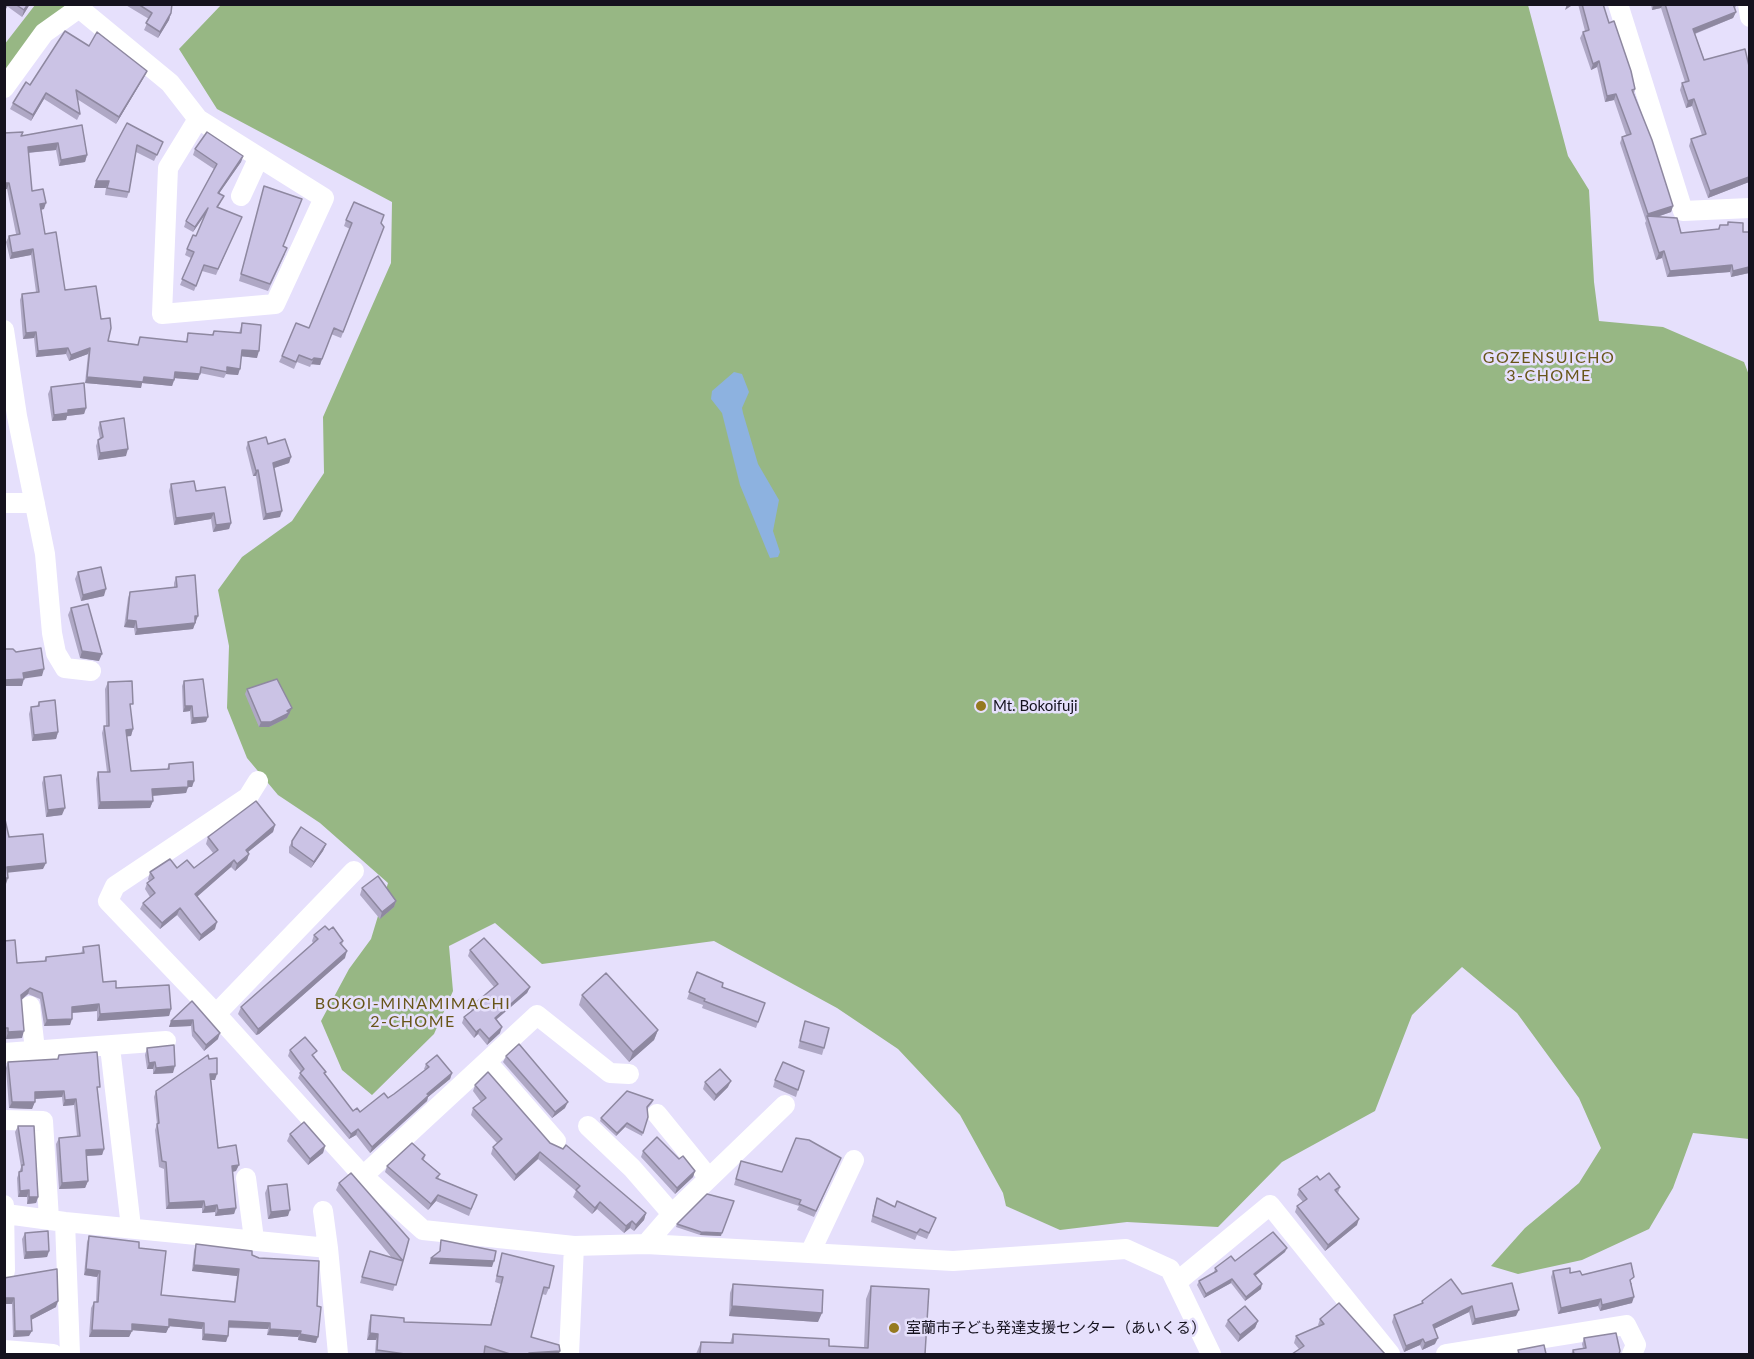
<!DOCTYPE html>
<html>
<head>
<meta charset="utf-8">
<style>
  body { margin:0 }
  #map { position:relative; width:1754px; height:1359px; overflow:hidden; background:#e6e0fc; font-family:Lato,sans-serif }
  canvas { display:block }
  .frame { position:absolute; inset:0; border:6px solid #15121e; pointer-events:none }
</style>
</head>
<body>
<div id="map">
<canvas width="1754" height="1359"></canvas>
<div class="frame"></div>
</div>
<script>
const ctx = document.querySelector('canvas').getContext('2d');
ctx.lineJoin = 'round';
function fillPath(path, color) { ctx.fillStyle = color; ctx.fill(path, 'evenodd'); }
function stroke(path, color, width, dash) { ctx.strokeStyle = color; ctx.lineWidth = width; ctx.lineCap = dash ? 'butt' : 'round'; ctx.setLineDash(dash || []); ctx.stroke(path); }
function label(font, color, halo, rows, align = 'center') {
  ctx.font = font + ' Lato,"Noto Sans JP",sans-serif'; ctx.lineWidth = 5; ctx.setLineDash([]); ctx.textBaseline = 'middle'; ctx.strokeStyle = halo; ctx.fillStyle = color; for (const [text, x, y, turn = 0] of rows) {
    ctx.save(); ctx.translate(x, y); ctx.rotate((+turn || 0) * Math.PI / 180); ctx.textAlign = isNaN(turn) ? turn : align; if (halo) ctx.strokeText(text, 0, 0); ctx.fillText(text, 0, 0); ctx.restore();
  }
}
fillPath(new Path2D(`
  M222 4 1528 5 1568 156 1589 190 1594 282 1599 321 1663 327 1744 362 1749 375V1139L1693 1133 1673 1188 1649 1229 1582 1260 1518 1274 1491 1266 1525 1228 1579 1183 1601 1148 1579 1098 1517 1013 1462 967 1412 1015 1375 1111 1282 1162 1218 1227 1127 1222 1060 1230 1006 1206 1003 1193 960 1115 898 1049 837 1008 714 941 542 964 495 923 449 946 453 991 434 1034 372 1095 342 1070 321 1021 349 969 371 939 388 883 320 823 278 795 247 758 227 708 229 646 218 590 242 557 292 521 324 473 323 417 391 263 392 202 217 109 179 49Z
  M35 5H85L5 84 4 45Z`), '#97b784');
fillPath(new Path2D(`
  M734 372 742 374 749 392 742 408 743 413 758 464 779 500 773 531 780 552 778 557 770 558 767 551 740 485 722 413 711 399 712 391Z`), '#8db2e0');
stroke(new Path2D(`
  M1618 4 1683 211 1750 208
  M1748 4 1750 17
  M4 88 44 33 79 8 170 83 198 119 324 198 275 304 162 314 168 168 198 119
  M241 196 259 157
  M4 330 17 416 45 554 52 633 56 653 65 668 91 671
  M4 503H35
  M258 781 248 797 115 886 108 901 216 1014 363 1176 423 1230 574 1246 646 1244 953 1261 1126 1249 1170 1269 1211 1354
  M30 1006 35 1050
  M216 1014 354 871
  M110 1047 131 1227
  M4 1053 166 1041
  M488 1063 556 1141
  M657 1114 709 1178
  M4 1120 43 1121 49 1219
  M588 1126 632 1168 672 1214
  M363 1176 537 1015 610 1073 629 1074
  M246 1178 254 1239
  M4 1205 5 1271
  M323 1211 328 1248
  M6 1214 65 1222 328 1248 338 1354
  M65 1222 70 1354
  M646 1244 672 1214 785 1105
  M810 1253 854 1160
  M1178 1281 1270 1205 1390 1354
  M4 1350 53 1354
  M569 1354 574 1246
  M1446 1354 1626 1325 1636 1345 1632 1354`), '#fff', 20);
fillPath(new Path2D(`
  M4 4H30L22 17Z
  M124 4H172L169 20 158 38 144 30 149 19Z
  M1578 4H1603L1609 23 1635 89 1634 93 1673 206 1671 212 1657 217 1681 233 1718 229 1720 225H1727L1728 222 1743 232H1749V273L1731 277 1730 272 1667 277 1662 258 1656 260 1645 223 1646 221 1620 143 1622 137 1626 135 1614 100 1605 102 1597 67 1591 70 1580 38 1583 32 1585 31Z
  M1651 4H1737L1735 8 1736 12 1733 18 1695 34 1749 182 1708 198 1689 146 1691 139 1702 135 1692 106 1686 108 1680 90 1682 83 1685 82 1661 8 1652 10Z
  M89 46 144 77 116 124 77 99 80 114 77 120 44 99 31 121 10 109 13 103 30 85Z
  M127 123 163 142 154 161 136 152 129 192 127 198 105 195 106 188H94L96 181Z
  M82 125 87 155 85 162 59 166 56 150 28 153 32 191 44 209 41 210 45 234 65 290 101 319 108 341 137 344 186 342 188 333 212 335 214 331 239 333 242 323 257 358 241 356 238 375 226 374 224 378 200 373 198 380 175 378 172 386 142 383 141 388 85 383 88 354 69 361 66 354 36 357 34 338 23 339 20 300 22 294 36 292 31 255 10 259 6 242 9 236 16 234 7 189 4 133 23 132 22 136Z
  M195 149 243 156 241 162 219 193 221 202 218 207 239 223 216 275 202 271 194 291 180 285 191 258 185 255 187 249 196 236 205 215 193 232 184 227 186 221 214 169 193 155Z
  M264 186 283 246 285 254 268 291 239 281Z
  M346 220 381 224V234L341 338 331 334 320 365 311 364 310 367 297 362 294 369 279 362 282 356 309 328 350 229 344 226Z
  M51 387 86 408 84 414 67 416 66 420 52 421 48 394Z
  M100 422 126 456 98 460 96 446 98 440 100 439 98 428Z
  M248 442 268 444 291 457 289 463 274 468 280 517 263 520 256 476H253L246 448Z
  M171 484 196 491 231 523 229 529 213 532 211 519 174 525 169 491Z
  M78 572 104 596 81 601 75 579Z
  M176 577 196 623H195L193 629 135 635 134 628 124 627 128 598 130 592 174 587V583Z
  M71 608 99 661 80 658 68 615Z
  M184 681 206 722 191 724 190 711 183 712 182 686Z
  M108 682 130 710 133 729 131 736H126L131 771 167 769 169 764 194 781 192 787H188L186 793 152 796 153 801 150 808 98 809 96 779 98 772H107L102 733 104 726H106L105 689Z
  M247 689 290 713 289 714 287 718 269 727H259L245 694Z
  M39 702 58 732 56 739 32 741 29 714 31 707 37 706Z
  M44 777 62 815 46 817 42 783Z
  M275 825 273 832 248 852 249 854 247 860 235 871 231 867 197 897 215 929 199 941 177 915 160 929 140 909 143 903 150 897 145 889 147 883 149 881 148 879 150 872 177 868H194L213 853 206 844 208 837Z
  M292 841 326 844 323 851 311 868 289 853V847Z
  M362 888 396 901 394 907 380 919 360 895Z
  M329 930 343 941 342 945 345 958 259 1034 256 1035 238 1014 241 1007 313 943 312 941 314 935Z
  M83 947 103 982 116 988 171 1009 169 1016 97 1021V1011L72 1013 70 1025 44 1026 40 999 28 994 21 1000 22 1038 6 1039 5 1035 17 963 44 961 46 957 81 954Z
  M470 950 530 987 527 993 496 1020 500 1033 487 1045 478 1034 474 1038 462 1023 464 1017 472 1010 471 1009 474 1004 494 987 468 956Z
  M697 972 722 987 765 1003 756 1028 702 1008 703 1005 687 999Z
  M582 995 658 1030 654 1040 629 1062 579 1005Z
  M192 1001 218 1039 204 1051 192 1036 191 1026 169 1027 171 1021Z
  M805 1021 824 1048 822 1055 798 1048Z
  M147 1048 173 1073 153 1074V1069H147L145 1055Z
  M290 1050 315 1056 314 1057 325 1075 353 1111 360 1112 394 1094 425 1070 424 1069 426 1064 452 1073 450 1079 428 1097 427 1101 370 1153 356 1135 349 1139 298 1078 301 1072 288 1056Z
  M59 1055 98 1093 104 1149 102 1155 86 1156 88 1181 85 1188 59 1189 56 1144 59 1138 77 1136 74 1105 63 1106 62 1097 35 1099 32 1109 9 1108 6 1068 8 1062 58 1059Z
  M208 1055 215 1080H211L218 1148 236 1171 233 1172 236 1208 234 1214 215 1216V1212L202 1213V1208L166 1209 164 1169 159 1167 155 1130 157 1124 154 1097 156 1091Z
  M506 1056 565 1108 552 1118 503 1062Z
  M775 1080 798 1090 796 1097 773 1087Z
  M705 1082 728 1087 714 1101 703 1089Z
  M475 1085 550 1143 646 1213 644 1220 634 1231 630 1228 624 1233 597 1209 592 1214 573 1197 576 1191 538 1159 514 1181 491 1154 493 1147 497 1143 471 1115 473 1108 481 1102 473 1091Z
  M653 1100 652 1103 647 1109 648 1117 642 1136 625 1127 616 1136 600 1121 601 1118Z
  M18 1126 38 1197 36 1203 27 1204V1197H18L17 1178 21 1167 15 1132Z
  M290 1134 325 1146 323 1153 308 1165 287 1141Z
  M643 1151 679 1159 695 1171 693 1177 675 1194 641 1157Z
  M425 1155 424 1160 440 1174 438 1179 477 1195 469 1216 436 1201 428 1210 385 1172 387 1166Z
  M841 1158 814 1217 797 1210 799 1206 734 1185 741 1161 782 1172Z
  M1320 1180 1340 1187 1338 1193 1357 1225 1325 1251 1295 1212 1297 1206 1303 1202 1297 1195 1299 1189Z
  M339 1183 409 1239 393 1291 360 1283 370 1251 392 1258 336 1190Z
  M268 1186 288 1216 268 1219 265 1193Z
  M877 1198 933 1225 927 1239 917 1235 915 1240 871 1222 875 1204Z
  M677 1224 721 1236 700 1235 676 1227Z
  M25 1233 49 1251 47 1257 24 1259 22 1239Z
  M89 1236 139 1248 161 1295 234 1301 237 1276 192 1271 194 1251 196 1244 252 1255 316 1343 298 1340V1337L267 1335 268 1329 229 1328 228 1336 226 1342 202 1340V1329L169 1326 166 1333 132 1330 129 1337H89L91 1308 94 1302H96L97 1277 84 1275 87 1242Z
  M1285 1252 1255 1276 1261 1289 1245 1301 1231 1283 1204 1298 1197 1285 1199 1281 1214 1273 1215 1268 1235 1261Z
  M502 1253 549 1288 546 1295 542 1294 531 1337 559 1354H489L484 1353V1354H375L376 1340H367L369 1322 371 1315 404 1322 490 1325 501 1284 495 1282Z
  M1553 1271 1632 1283V1303L1600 1311 1598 1306 1558 1314 1551 1277Z
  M4 1278 56 1307 31 1320 29 1336 13 1337 12 1304Z
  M733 1284 818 1322 729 1316 730 1293Z
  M871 1286 925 1354H696L701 1342 730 1343 733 1334 829 1346 864 1348 866 1299Z
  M1462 1294 1516 1316 1472 1325 1469 1312 1434 1329 1435 1344 1422 1350 1420 1345 1404 1352 1392 1322 1394 1315 1421 1305 1422 1301Z
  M1320 1319 1385 1354 1299 1349 1294 1343 1296 1336 1319 1326 1318 1325Z
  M1228 1320 1258 1321 1255 1328 1238 1342 1225 1326Z
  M1584 1338 1619 1354H1571L1573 1350 1583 1348 1582 1344Z`), '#afa8c5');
fillPath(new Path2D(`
  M28 4H30L22 17 24 10Z
  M1567 4H1574L1565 10Z
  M1654 4H1663L1661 8 1652 10Z
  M1736 12 1733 18 1691 35 1693 29Z
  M171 13 169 20 158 38 160 32Z
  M1599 61 1597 67 1591 70 1593 64Z
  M147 71 144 77 116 124 119 117Z
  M46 93 44 99 31 121 33 115Z
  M1616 94 1614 100 1605 102 1607 96Z
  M1694 99 1692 106 1686 108 1688 101Z
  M58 143 56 150 25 153 28 147Z
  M87 155 85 162 59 166 61 160Z
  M243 156 241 162 216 198 218 193Z
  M1749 177V182L1708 198 1710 191Z
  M96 181H109L106 188H94Z
  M4 183H9L7 189H4Z
  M46 203 44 209 38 210 40 204Z
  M1673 206 1671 212 1648 220 1647 216 1645 221 1648 214Z
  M208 208 205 214 193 232 195 227Z
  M33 249 31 255 10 259 12 253Z
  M1664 251 1662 258 1656 260 1659 253Z
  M1732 265 1730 272 1667 277 1670 271Z
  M1749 267V273L1731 277 1733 271Z
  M36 332 34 338 23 339 26 333Z
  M68 348 66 354 36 357 38 351Z
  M90 348 88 354 69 361 71 355Z
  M242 350 259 351 257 358 239 356Z
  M314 358 322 359 320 365 311 364 310 367Z
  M227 367 240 369 238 375 226 374Z
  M175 372 200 374 198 380 173 378Z
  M87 377H144L174 380 172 386 142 383 141 388 85 383Z
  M86 408 84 414 67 416 66 420 52 421 54 415 68 410Z
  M128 449 126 456 98 460 100 453Z
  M291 457 289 463 271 469 273 463Z
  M258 470 256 476H253L256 471Z
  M282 511 280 517 263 520 266 514Z
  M214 513 211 519 174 525 176 518Z
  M231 523 229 529 213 532 216 525Z
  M106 589 104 596 81 601 83 595Z
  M195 616H198L193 629 135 635 137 629Z
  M127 620 136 621 134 628 124 627Z
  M82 651 102 654 99 661 80 658Z
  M44 669 42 676 21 679 23 673Z
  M24 679 22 686H4V680Z
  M185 706H192L190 711 183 712Z
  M292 708 287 718 269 727H259L261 722Z
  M208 717 206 722 191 724 193 718Z
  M133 729 131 736 123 737 126 730Z
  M58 732 56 739 32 741 34 735Z
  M188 781H194L192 787H188L186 793 150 796 152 789Z
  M153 801 150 808 98 809 100 802Z
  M65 808 62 815 46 817 48 810Z
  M275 825 273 832 243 856 246 850Z
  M326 844 323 851 311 868 314 862Z
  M249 854 247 860 235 871 237 864Z
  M234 860 231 867 192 901 195 894Z
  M46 863 43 869 5 873 7 867Z
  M4 878H8L6 884H4Z
  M396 901 394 907 380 919 382 912Z
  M180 908 177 915 160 929 162 923Z
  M217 922 215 929 199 941 201 935Z
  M347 951 345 958 259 1034 256 1035 258 1029Z
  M530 987 527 993 492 1023 495 1018Z
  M30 988 28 994 19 1002 21 995Z
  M99 1004 97 1011 69 1013 72 1007Z
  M171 1009 169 1016 97 1021 100 1014Z
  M72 1019 70 1025 44 1026 47 1020Z
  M193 1020 191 1026 169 1027 171 1021Z
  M502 1027 500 1033 487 1045 489 1039Z
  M480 1029 478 1034 474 1038 476 1032Z
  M658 1030 654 1040 629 1062 633 1052Z
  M24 1031 22 1038 6 1039 8 1032Z
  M220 1033 218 1039 204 1051 206 1045Z
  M155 1062 153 1069H147L149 1063Z
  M175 1066 173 1073 153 1074 156 1068Z
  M452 1073 450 1079 428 1097 427 1101 370 1153 372 1147 427 1094Z
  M210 1074H217L215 1080H208Z
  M731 1081 728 1087 714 1101 716 1095Z
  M64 1091 62 1097 33 1099 35 1092Z
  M76 1099 74 1105 63 1106 65 1100Z
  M12 1102H35L32 1109 9 1108Z
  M568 1102 565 1108 552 1118 555 1112Z
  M627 1123 625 1127 616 1136 617 1133Z
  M358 1129 356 1135 349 1139 351 1134Z
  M325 1146 323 1153 308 1165 310 1159Z
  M104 1149 102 1155 84 1156 86 1150Z
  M540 1152 538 1159 514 1181 516 1175Z
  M239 1165 236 1171 230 1172 232 1166Z
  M695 1171 693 1177 675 1194 677 1188Z
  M88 1181 85 1188 59 1189 62 1183Z
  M29 1190 27 1197H18L20 1191Z
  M438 1195 436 1201 428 1210 431 1204Z
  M29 1197H38L36 1203 27 1204Z
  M204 1201 202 1208 166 1209 169 1203Z
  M600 1202 597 1209 592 1214 595 1208Z
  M217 1205 215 1212 202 1213 205 1207Z
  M236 1208 234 1214 215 1216 218 1210Z
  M290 1210 288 1216 268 1219 271 1212Z
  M646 1213 644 1220 634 1231 636 1225Z
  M1359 1219 1357 1225 1325 1251 1328 1245Z
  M632 1221 630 1228 624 1233 626 1226Z
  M701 1232 722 1233 721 1236 700 1235Z
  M1287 1248 1285 1252 1252 1278 1254 1274Z
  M49 1251 47 1257 24 1259 26 1252Z
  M431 1258 494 1261 492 1267 429 1264Z
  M194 1265 239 1269 237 1276 192 1271Z
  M86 1269 100 1271 97 1277 84 1275Z
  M1232 1279 1231 1283 1204 1298 1206 1294Z
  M1262 1284 1261 1289 1245 1301 1246 1297Z
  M1634 1297 1632 1303 1600 1311 1602 1305Z
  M4 1298H14L12 1304H4Z
  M1601 1299 1598 1306 1558 1314 1561 1308Z
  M58 1301 56 1307 29 1321 31 1316Z
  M732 1306 822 1313 818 1322 729 1316Z
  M1472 1306 1469 1312 1430 1331 1433 1325Z
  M1519 1310 1516 1316 1472 1325 1475 1319Z
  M169 1319 204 1323 202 1329 167 1326Z
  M229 1321 270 1323 268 1329 227 1327Z
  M1258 1321 1255 1328 1238 1342 1240 1335Z
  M132 1324 169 1327 166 1333 130 1330Z
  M270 1329 301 1331 298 1337 267 1335Z
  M92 1330 132 1331 129 1337H89Z
  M15 1331H32L29 1336 13 1337Z
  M370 1333 378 1334 376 1340H367Z
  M204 1334 228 1336 226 1342 202 1340Z
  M300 1334 318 1337 316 1343 298 1340Z
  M1438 1338 1435 1344 1422 1350 1425 1343Z
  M1423 1339 1420 1345 1404 1352 1406 1346Z
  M560 1351 559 1354H528L529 1353Z`), '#8e88a0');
const building = new Path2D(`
  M4 4H8L4 11Z
  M15 4H28L24 10Z
  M138 4H172L171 13 160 32 146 23 152 13Z
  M1582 4H1603L1609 23 1614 21 1631 71 1635 89 1632 90 1652 140 1673 206 1648 214 1622 137 1631 134 1616 94 1607 96 1599 61 1593 64 1583 32 1589 30Z
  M1665 4H1733L1736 12 1693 29 1704 60 1745 49 1749 66V177L1710 191 1691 139 1706 134 1694 99 1688 101 1682 83 1689 81Z
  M65 31 89 46 97 32 147 71 119 117 76 90 80 114 46 93 33 115 13 103 26 82 30 85Z
  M127 123 163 142 157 155 137 145 129 192 107 188 109 181H96Z
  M82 125 87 155 61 160 58 143 28 147 32 191 43 189 46 203 40 204 45 234 56 232 65 290 96 286 101 319 110 318 111 328 108 341 138 345 140 337 187 342 188 333 213 335 214 331 241 333 242 323 261 325 259 351 242 350 240 369 227 367V372L201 367 200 374 175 372 174 380 144 377 143 382 87 377 90 348 71 355 68 348 38 351 36 332 26 333 22 294 39 292 33 249 12 253 9 236 20 234 9 183H4V133L23 132 21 136Z
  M207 132 243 156 218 193 224 196 217 207 242 217 218 269 204 265 196 286 182 279 194 252 187 249 193 235 196 236 208 208 195 227 186 221 217 164 195 149Z
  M264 186 302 199 283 246 287 248 270 284 241 274Z
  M354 202 384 215 381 223 384 227 343 332 334 328 322 359 314 358 312 360 299 355 296 362 282 356 296 323 309 328 352 223 346 220Z
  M1647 216 1677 218 1681 233 1719 229 1720 225H1728V222L1743 223V232H1749V267L1733 271 1732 265 1670 271 1664 251 1659 253Z
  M84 383 86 408 68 410V413L54 415 51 387Z
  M124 418 128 449 100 453 98 440 103 437 100 422Z
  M266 437 268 444 285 439 291 457 273 463 282 511 266 514 258 470 256 471 248 442Z
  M194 481 196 491 225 487 231 523 216 525 214 513 176 518 171 484Z
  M101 567 106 589 83 595 78 572Z
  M195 575 198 616H195V623L137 629 136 621 127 620 130 592 177 587 176 577Z
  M88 604 102 654 82 651 71 608Z
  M41 648 44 669 23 673 24 679 4 680V649H13L16 652Z
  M203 679 208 717 193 718 192 706H185L184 681Z
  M277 679 292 708 287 711 289 713 271 722H261L247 689Z
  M132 681 133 704H130L133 729 126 730 131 771 169 769V764L193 762 194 781H188V787L152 789 153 801 100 802 98 772H110L104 726H109L108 682Z
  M55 700 58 732 34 735 31 707 39 706V702Z
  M61 775 65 808 48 810 44 777Z
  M256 801 275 825 246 850 249 854 237 864 234 860 195 894 217 922 201 935 180 908 162 923 143 903 155 893 147 883 154 878 150 872 170 859 177 868 187 860 194 868 218 850 208 837Z
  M4 815 9 837 43 834 46 863 7 867 8 878H4Z
  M301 827 326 844 314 862 292 846V841Z
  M378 876 396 901 382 912 362 888Z
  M325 926 329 930 333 927 343 941 340 943 347 951 261 1027 258 1029 241 1007 318 939 314 935Z
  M484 938 530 987 495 1018 502 1027 489 1039 480 1029 476 1032 464 1017 477 1007 474 1004 498 984 470 950Z
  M15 940 17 963 46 961V957L84 953 83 947 99 945 103 982 116 981V988L169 985 171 1009 100 1014 99 1004 72 1007V1019L47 1020 42 993 30 988 21 995 24 1031 8 1032V1028H4V941Z
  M697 972 723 983 722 987 765 1003 758 1022 704 1001 705 999 689 992Z
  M606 973 658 1030 633 1052 582 995Z
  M192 1001 220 1033 206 1045 194 1031 193 1020 171 1021Z
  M805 1021 829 1028 824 1048 800 1041Z
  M305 1037 317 1051 312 1055 326 1072 324 1073 353 1111 357 1108 360 1112 384 1093 388 1098 394 1094 429 1067 426 1064 437 1055 452 1073 427 1094 429 1095 372 1147 358 1129 351 1134 300 1073 304 1069 290 1050Z
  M519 1044 568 1102 555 1112 506 1056Z
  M174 1045 175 1066 156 1068 155 1062 149 1063 147 1048Z
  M97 1052 100 1087H97L104 1149 86 1150 88 1181 62 1183 59 1138 80 1136 76 1099 65 1100 64 1091 35 1092V1102H12L8 1062 58 1059 59 1055Z
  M208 1055 209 1059 217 1058V1074H210L218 1148 236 1145 239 1165 232 1166 236 1208 218 1210 217 1205 205 1207 204 1201 169 1203 166 1162 162 1161 157 1124 159 1123 156 1091Z
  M783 1062 804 1071 798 1090 775 1080Z
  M720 1069 731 1081 716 1095 705 1082Z
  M488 1072 550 1143 563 1149 566 1145 646 1213 636 1225 632 1221 626 1226 600 1202 595 1208 576 1190 580 1186 540 1152 516 1175 493 1147 502 1139 473 1108 486 1098 475 1085Z
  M627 1091 653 1100 647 1107 648 1117 643 1133 627 1123 617 1133 601 1118Z
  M304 1122 325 1146 310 1159 290 1134Z
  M18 1126H34L38 1197H29V1190L20 1191 19 1172 22 1171V1165H24Z
  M657 1137 679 1159 683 1156 695 1171 677 1188 643 1151Z
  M796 1138 809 1140 841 1158 816 1211 799 1204 801 1200 736 1179 741 1161 782 1172Z
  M412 1143 425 1155 422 1159 440 1174 436 1178 477 1195 471 1209 438 1195 431 1204 387 1166Z
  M351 1173 409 1239 403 1261 339 1183Z
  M1329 1173 1340 1187 1335 1190 1359 1219 1328 1245 1297 1206 1307 1199 1299 1189 1317 1176 1320 1180Z
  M287 1184 290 1210 271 1212 268 1186Z
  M707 1194 734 1201 722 1233 701 1232 677 1224Z
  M877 1198 895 1207 897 1201 936 1218 929 1233 920 1229 917 1233 873 1216Z
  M48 1231 49 1251 26 1252 25 1233Z
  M1273 1232 1287 1248 1254 1274 1262 1284 1246 1297 1232 1279 1206 1294 1199 1281 1217 1271 1215 1268 1231 1256 1235 1261Z
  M89 1236 139 1242V1248L166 1251 161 1295 235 1302 239 1269 194 1265 196 1244 252 1251V1255L259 1258 319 1261 317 1306 321 1307 318 1337 300 1334 301 1331 270 1329V1323L229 1321 228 1336 204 1334V1323L169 1319V1327L132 1324V1331L92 1330 94 1302H98L100 1271 86 1269Z
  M441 1240 496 1251 494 1261 431 1258 440 1251Z
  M370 1251 403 1261 396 1285 362 1277Z
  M502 1253 554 1266 549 1288 544 1287 531 1337 559 1345 560 1351 529 1353 528 1354H510L485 1346 484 1354H405L377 1350 378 1334 370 1333 371 1315 404 1318V1322L491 1325 503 1277 497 1276Z
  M1631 1263 1634 1277 1630 1280 1634 1297 1602 1305 1601 1299 1561 1308 1553 1271 1570 1268V1273L1580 1271 1582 1275Z
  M57 1269 58 1301 31 1316 32 1331H15L14 1298H4V1278Z
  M1451 1279 1462 1294 1512 1283 1519 1310 1475 1319 1472 1306 1433 1325 1438 1338 1425 1343 1423 1339 1406 1346 1394 1315 1423 1303 1422 1301Z
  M733 1284 823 1290 822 1313 732 1306Z
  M871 1286 929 1289 925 1354H700L701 1342 733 1343V1334L829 1339V1346L868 1348Z
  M1339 1303 1385 1354H1292L1304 1346 1296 1336 1324 1324 1320 1319Z
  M1245 1306 1258 1321 1240 1335 1228 1320Z
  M1616 1333 1620 1351 1619 1354H1574L1573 1350 1586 1348 1584 1338Z
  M1544 1345 1546 1354H1519L1518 1350Z`);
fillPath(building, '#cbc3e5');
stroke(building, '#8e88a0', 1.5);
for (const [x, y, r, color] of [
  [981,706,6,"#957920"],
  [894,1328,6,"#957920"]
]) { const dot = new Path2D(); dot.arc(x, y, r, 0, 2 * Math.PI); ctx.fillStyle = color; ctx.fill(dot); stroke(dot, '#e6e0fc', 2); }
label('15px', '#15121e', '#e6e0fc', [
  ["Mt. Bokoifuji",993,706],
  ["室蘭市子ども発達支援センター（あいくる）",906,1328]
], 'left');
ctx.letterSpacing = '1.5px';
label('16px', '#685519', '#e6e0fc', [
  ["GOZENSUICHO",1549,358],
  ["3-CHOME",1549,376],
  ["BOKOI-MINAMIMACHI",413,1004],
  ["2-CHOME",413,1022]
]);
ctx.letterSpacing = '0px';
</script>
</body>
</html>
